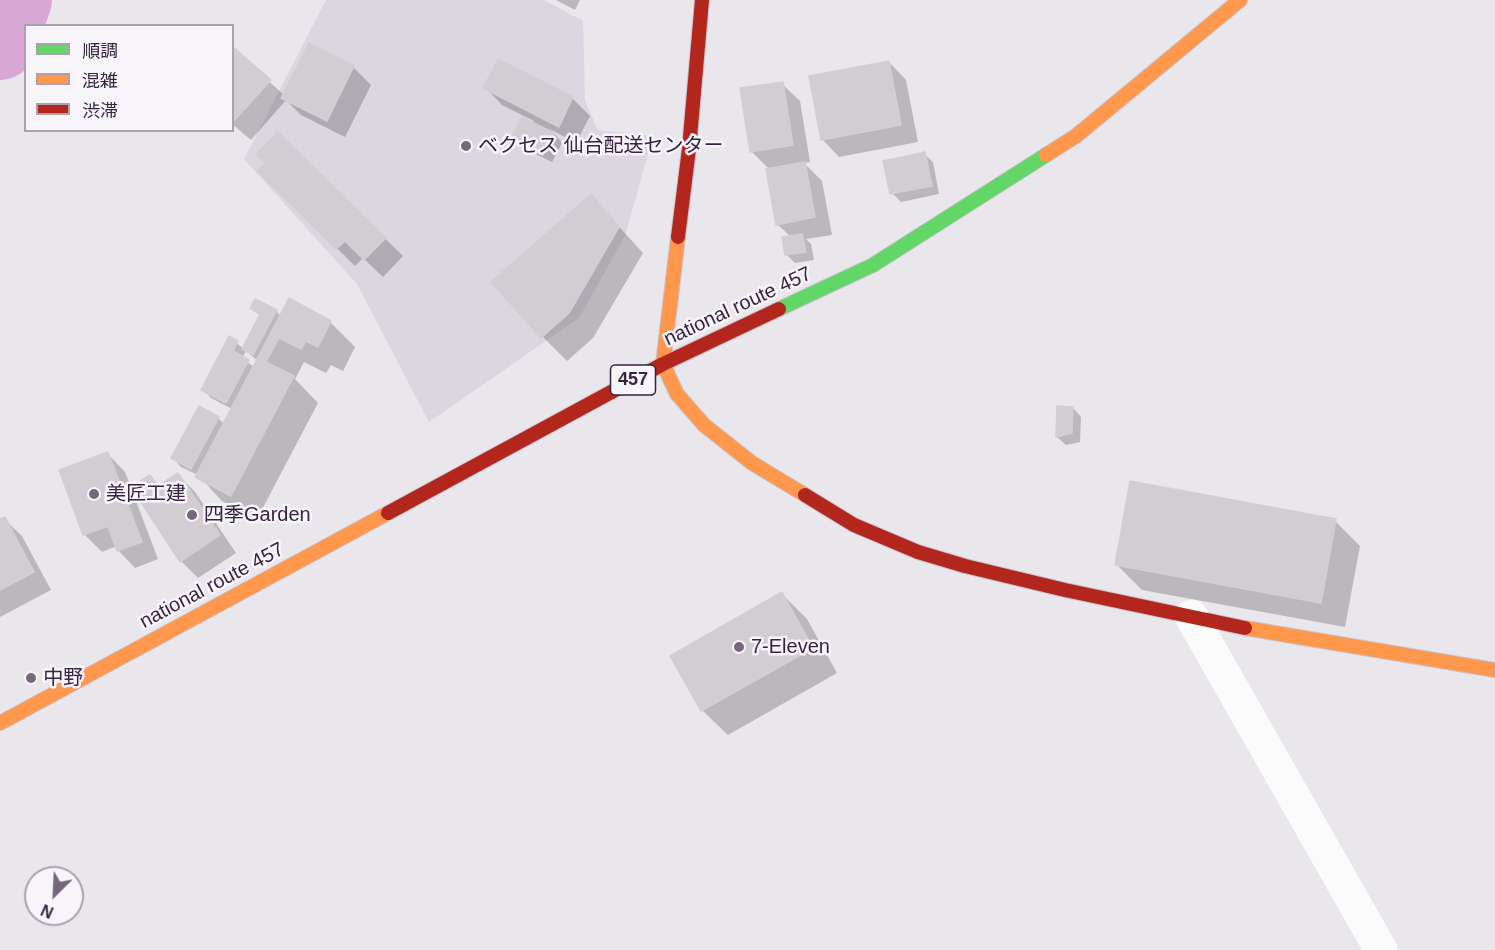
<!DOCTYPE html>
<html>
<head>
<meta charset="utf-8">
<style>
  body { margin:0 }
  #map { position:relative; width:1495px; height:950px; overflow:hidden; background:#e9e6ec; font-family:Arial,"Noto Sans JP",sans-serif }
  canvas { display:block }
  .legend { position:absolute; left:24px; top:24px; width:210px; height:108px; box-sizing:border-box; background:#f7f5fa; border:2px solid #aba1b0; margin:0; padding:8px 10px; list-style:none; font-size:18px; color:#382340 }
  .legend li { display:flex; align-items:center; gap:12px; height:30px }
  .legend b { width:30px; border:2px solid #aba1b0 }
  .north { position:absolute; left:24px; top:866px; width:60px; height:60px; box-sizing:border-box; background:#f7f5fa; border:2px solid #aba1b0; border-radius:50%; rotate:204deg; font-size:16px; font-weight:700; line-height:24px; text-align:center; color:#382340 }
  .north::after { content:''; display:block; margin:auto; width:21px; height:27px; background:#76677c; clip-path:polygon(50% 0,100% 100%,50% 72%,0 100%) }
</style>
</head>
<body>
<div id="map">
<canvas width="1495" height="950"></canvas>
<ul class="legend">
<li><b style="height:8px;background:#63d668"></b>順調</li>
<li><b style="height:8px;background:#ff974d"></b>混雑</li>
<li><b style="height:8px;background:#b3261e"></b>渋滞</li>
</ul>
<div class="north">N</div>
</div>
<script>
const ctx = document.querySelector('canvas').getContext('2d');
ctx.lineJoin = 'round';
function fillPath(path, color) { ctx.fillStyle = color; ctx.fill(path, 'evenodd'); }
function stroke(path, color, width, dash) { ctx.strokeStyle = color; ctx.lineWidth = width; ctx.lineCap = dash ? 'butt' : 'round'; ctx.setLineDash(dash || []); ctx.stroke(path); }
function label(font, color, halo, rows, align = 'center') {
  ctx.font = font + ' Arial,"Noto Sans JP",sans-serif'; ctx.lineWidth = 5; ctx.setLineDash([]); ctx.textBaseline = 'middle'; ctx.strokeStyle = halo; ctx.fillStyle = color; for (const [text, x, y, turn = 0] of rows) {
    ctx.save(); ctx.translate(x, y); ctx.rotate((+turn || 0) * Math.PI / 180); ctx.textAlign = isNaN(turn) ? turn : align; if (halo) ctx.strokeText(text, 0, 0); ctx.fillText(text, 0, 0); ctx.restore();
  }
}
fillPath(new Path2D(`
  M326 0H544L583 21 585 101 598 130 653 136 625 236 579 318 429 422 357 284 244 159Z`), '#dbd6df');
fillPath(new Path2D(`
  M556 0H580L575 10Z
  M310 45 354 68 371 85 345 137 301 115 286 100 251 140 232 124V48L284 95Z
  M499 61 573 99 590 116 576 143 550 129 562 143 552 162 521 147 512 139 534 121 502 105 485 87Z
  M889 62 906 80 918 142 839 157 822 139Z
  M782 84 800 101 810 162 804 163 822 181 832 235 806 239 811 244 814 260 795 263 787 255 791 237 777 224 770 170 751 151Z
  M278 134 403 256 383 277 363 258 355 266 259 171 267 163Z
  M924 154 933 162 939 194 901 202 892 193Z
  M591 196 643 253 593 338 567 361 542 336Z
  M252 307 276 311 281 316 330 322 355 347 343 371 331 365 326 373 304 362 295 379 318 403 257 519 222 501 198 475 181 467 173 458 218 418 224 424 232 409 211 398 203 389 230 338 244 349 260 316ZM246 351 258 361 254 367 242 358Z
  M1073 408 1081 417 1080 442 1066 445 1057 437Z
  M108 454 125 472 158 559 135 568 118 550 117 546 102 552 84 534Z
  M178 475 195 492 236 553 198 578 181 561 150 477 160 487Z
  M4 519 22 536 51 590 0 617V521Z
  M1335 521 1360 546 1345 627 1142 590 1117 565Z
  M782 594 807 619 837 673 728 735 702 710Z`), '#0003');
stroke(new Path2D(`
  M0 44 16 0`), '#d9a7d3', 72);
const building = new Path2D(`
  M309 43 354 66 327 121 281 98Z
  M232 46 271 80 232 123Z
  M498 59 573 97 559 127 483 88Z
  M889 61 901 125 821 140 809 76Z
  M783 82 793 145 750 152 740 88Z
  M522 117 554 133 543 155 511 139Z
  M278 132 386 238 364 260 345 241 336 249 257 171 265 163 256 154Z
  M925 152 932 186 890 194 883 161Z
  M805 162 815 217 776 225 766 169Z
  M591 194 619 227 569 313 541 338 491 282Z
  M802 234 806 252 785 255 782 237Z
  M289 298 331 321 318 347 306 341 301 349 279 338 266 362 294 376 231 496 195 477Z
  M255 299 277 310 253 355 242 349 260 314 250 308Z
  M229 336 238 341 233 351 249 360 226 403 201 390Z
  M199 406 219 417 191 469 171 458Z
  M1057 406 1073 407 1072 433 1056 437Z
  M108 452 142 542 117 551 108 526 83 535 59 470Z
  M178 473 220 535 180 562 131 487 150 475 158 486Z
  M1130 481 1336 519 1321 603 1115 565Z
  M5 517 34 572 0 590V519Z
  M782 592 813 648 701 711 670 656Z`);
fillPath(building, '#d1cdd3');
stroke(building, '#d2cfd4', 1.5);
const fast = new Path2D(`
  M779 309 873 265 1046 155`);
const slow = new Path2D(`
  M1046 155 1076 136 1240 0
  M678 237 663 364 677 394 704 425 752 463 805 495
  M1245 628 1495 670
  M0 723 388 513`);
const jam = new Path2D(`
  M678 237 689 149 702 0
  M805 495 854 525 918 552 965 566 1065 590 1245 628
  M388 513 663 364 779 309`);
stroke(fast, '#c8c2cc', 16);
stroke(slow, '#c8c2cc', 16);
stroke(jam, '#c8c2cc', 16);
stroke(new Path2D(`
  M1191 616 1381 950`), '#fcfbfc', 33);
stroke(fast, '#63d668', 14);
stroke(slow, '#ff974d', 14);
stroke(jam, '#b3261e', 14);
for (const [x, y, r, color] of [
  [466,146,6,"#76677c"],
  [94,494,6,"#76677c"],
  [192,515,6,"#76677c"],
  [739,647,6,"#76677c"],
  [31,678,6,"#76677c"]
]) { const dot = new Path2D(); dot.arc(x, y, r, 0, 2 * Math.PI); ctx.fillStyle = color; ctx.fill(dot); stroke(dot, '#f7f5fa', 2); }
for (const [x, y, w] of [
  [633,380,45]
]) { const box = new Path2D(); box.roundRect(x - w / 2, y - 15, w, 30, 4.5); ctx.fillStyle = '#f7f5fa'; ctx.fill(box); stroke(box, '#382340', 1.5); }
label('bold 18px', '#382340', null, [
  ["457",633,380]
]);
label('20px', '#382340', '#f7f5fa', [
  ["ベクセス 仙台配送センター",478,146],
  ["美匠工建",106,494],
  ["四季Garden",204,515],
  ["7-Eleven",751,647],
  ["中野",43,678]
], 'left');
label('20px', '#382340', '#f7f5fa', [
  ["national route 457",738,307,-25],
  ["national route 457",212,586,-28]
]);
</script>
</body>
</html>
